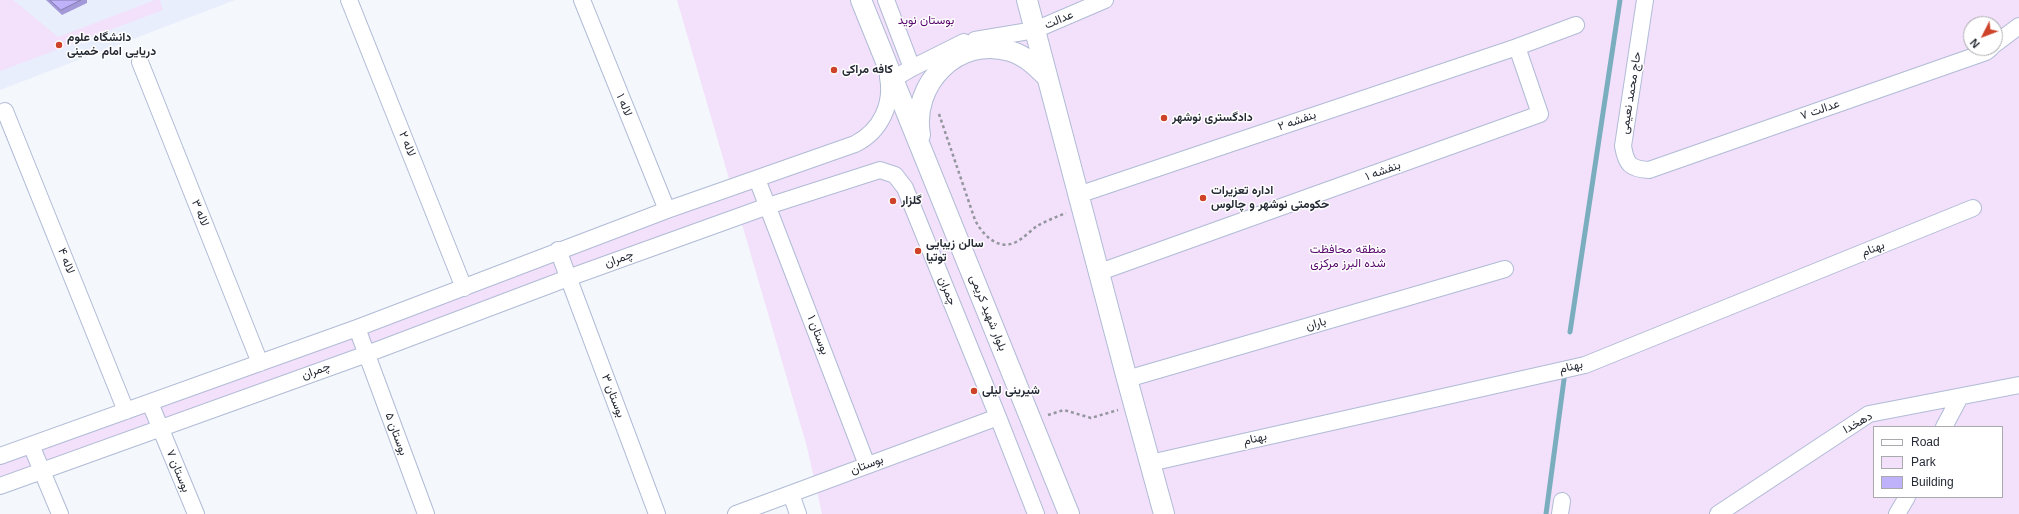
<!DOCTYPE html>
<html>
<head>
<meta charset="utf-8">
<style>
  body { margin:0 }
  #map { position:relative; width:2019px; height:514px; overflow:hidden; background:#f4f7fc; font-family:Arial,sans-serif }
  canvas { display:block }
  .legend { position:absolute; left:1873px; top:426px; width:130px; height:72px; box-sizing:border-box; background:#fff; border:1px solid #a8aaae; margin:0; padding:5px 7px; list-style:none; font-size:12px; color:#252a34 }
  .legend li { display:flex; align-items:center; gap:8px; height:20px }
  .legend b { width:20px; border:1px solid #a8aaae }
  .north { position:absolute; left:1963px; top:16px; width:40px; height:40px; box-sizing:border-box; background:#fff; border:1px solid #a8aaae; border-radius:50%; rotate:228deg; font-size:11px; font-weight:700; line-height:16px; text-align:center; color:#252a34 }
  .north::after { content:''; display:block; margin:auto; width:14px; height:18px; background:#cd4229; clip-path:polygon(50% 0,100% 100%,50% 72%,0 100%) }
</style>
</head>
<body>
<div id="map">
<canvas width="2019" height="514"></canvas>
<ul class="legend">
<li><b style="height:5px;background:#fff"></b>Road</li>
<li><b style="height:11px;background:#f3e0fa"></b>Park</li>
<li><b style="height:11px;background:#bfb2fb"></b>Building</li>
</ul>
<div class="north">N</div>
</div>
<script>
const ctx = document.querySelector('canvas').getContext('2d');
ctx.lineJoin = 'round';
function fillPath(path, color) { ctx.fillStyle = color; ctx.fill(path, 'evenodd'); }
function stroke(path, color, width, dash) { ctx.strokeStyle = color; ctx.lineWidth = width; ctx.lineCap = dash ? 'butt' : 'round'; ctx.setLineDash(dash || []); ctx.stroke(path); }
function label(font, color, halo, rows, align = 'center') {
  ctx.font = font + ' Arial,Vazirmatn,sans-serif'; ctx.lineWidth = 3; ctx.setLineDash([]); ctx.textBaseline = 'middle'; ctx.strokeStyle = halo; ctx.fillStyle = color; for (const [text, x, y, turn = 0] of rows) {
    ctx.save(); ctx.translate(x, y); ctx.rotate((+turn || 0) * Math.PI / 180); ctx.textAlign = isNaN(turn) ? turn : align; if (halo) ctx.strokeText(text, 0, 0); ctx.fillText(text, 0, 0); ctx.restore();
  }
}
fillPath(new Path2D(`
  M0 0H235L0 90Z`), '#e8eefb');
fillPath(new Path2D(`
  M0 0H13L58 37 155 0H160L163 10 0 71Z
  M677 0H2019V514H822L807 447 739 214 569 276 559 251 732 189ZM1971 24H1995V48H1971ZM1874 427H2002V497H1874Z
  M557 252 566 276 368 351 359 328Z
  M356 329 365 353 161 427 152 404Z
  M149 405 158 427 43 469 34 446Z
  M30 447 40 470 0 484V458Z`), '#f3e0fa');
stroke(new Path2D(`
  M1570 332 1620 0
  M1546 514 1565 372`), '#7aaebf', 5);
const minor = new Path2D(`
  M349 0 464 288
  M582 0 667 210
  M886 0 912 68 893 79
  M1645 0 1623 146C1626 164 1630 169 1649 170L1986 52 1991 48
  M975 40 1035 30 1105 0
  M1995 44 2019 26
  M140 62 260 363
  M912 68 964 42
  M5 111 126 411
  M757 179 867 465
  M1078 195 1517 47
  M558 250 657 514
  M1100 272 1540 114 1517 47 1576 25
  M357 328 426 514
  M1127 379 1505 269
  M150 403 196 514
  M1944 427 1960 397
  M31 445 60 514
  M0 456 357 328 667 210 855 144C881 131 893 104 888 77
  M1150 463 1585 365 1973 208
  M0 486 367 354 568 278 768 206 880 170 895 175 905 188 998 417 1036 514
  M791 494 798 514
  M736 514 998 417
  M1560 514 1562 501
  M1718 514 1869 414 2019 385
  M1897 514 1907 497`);
const major = new Path2D(`
  M861 0 1069 514
  M1027 0 1127 379 1164 514
  M920 135C911 84 958 35 1010 51 1026 56 1036 66 1047 77`);
stroke(minor, '#b0bbd6', 18);
stroke(major, '#b0bbd6', 22);
stroke(new Path2D(`
  M939 114 975 220C982 234 997 250 1014 243 1023 239 1030 231 1037 226 1046 221 1056 217 1066 213
  M1048 415 1064 410 1091 418 1118 410`), '#93969e', 2.5, [3, 3]);
stroke(minor, '#fff', 16);
stroke(major, '#fff', 20);
fillPath(new Path2D(`
  M46 0H87V3L62 15Z`), '#a499d8');
const building = new Path2D(`
  M50 0H81L61 10Z`);
fillPath(building, '#bfb2fb');
stroke(building, '#867db0', 1);
for (const [x, y, r, color] of [
  [59,45,4,"#cd4229"],
  [834,70,4,"#cd4229"],
  [1164,118,4,"#cd4229"],
  [1203,198,4,"#cd4229"],
  [893,201,4,"#cd4229"],
  [918,251,4,"#cd4229"],
  [974,391,4,"#cd4229"]
]) { const dot = new Path2D(); dot.arc(x, y, r, 0, 2 * Math.PI); ctx.fillStyle = color; ctx.fill(dot); stroke(dot, '#fff', 1.5); }
label('12px', '#252a34', '#fff', [
  ["عدالت",1059,20,-23],
  ["حاج محمد نعیمی",1631,93,-81],
  ["لاله ۱",624,105,68],
  ["۷ عدالت",1820,110,-19],
  ["بنفشه ۲",1297,121,-19],
  ["لاله ۲",407,144,68],
  ["بنفشه ۱",1383,171,-20],
  ["لاله ۳",200,213,68],
  ["بهنام",1873,249,-22],
  ["چمران",619,259,-20],
  ["لاله ۴",66,261,68],
  ["چمران",947,291,68],
  ["بلوار شهید کریمی",988,313,68],
  ["باران",1316,324,-16],
  ["بوستان ۱",818,335,69],
  ["بهنام",1571,367,-14],
  ["چمران",316,371,-20],
  ["بوستان ۳",613,396,69],
  ["دهخدا",1858,423,-30],
  ["بوستان ۵",396,434,70],
  ["بهنام",1255,439,-13],
  ["بوستان",867,465,-20],
  ["بوستان ۷",178,471,68]
]);
label('12px', '#56056b', '#fff', [
  ["بوستان نوید",926,21],
  ["منطقه محافظت",1348,250],
  ["شده البرز مرکزی",1348,264]
]);
label('bold 12px', '#252a34', '#fff', [
  ["دانشگاه علوم",67,38],
  ["دریایی امام خمینی",67,52],
  ["کافه مراکی",842,70],
  ["دادگستری نوشهر",1172,118],
  ["اداره تعزیرات",1211,191],
  ["حکومتی نوشهر و چالوس",1211,205],
  ["گلزار",901,201],
  ["سالن زیبایی",926,244],
  ["توتیا",926,258],
  ["شیرینی لیلی",982,391]
], 'left');
</script>
</body>
</html>
